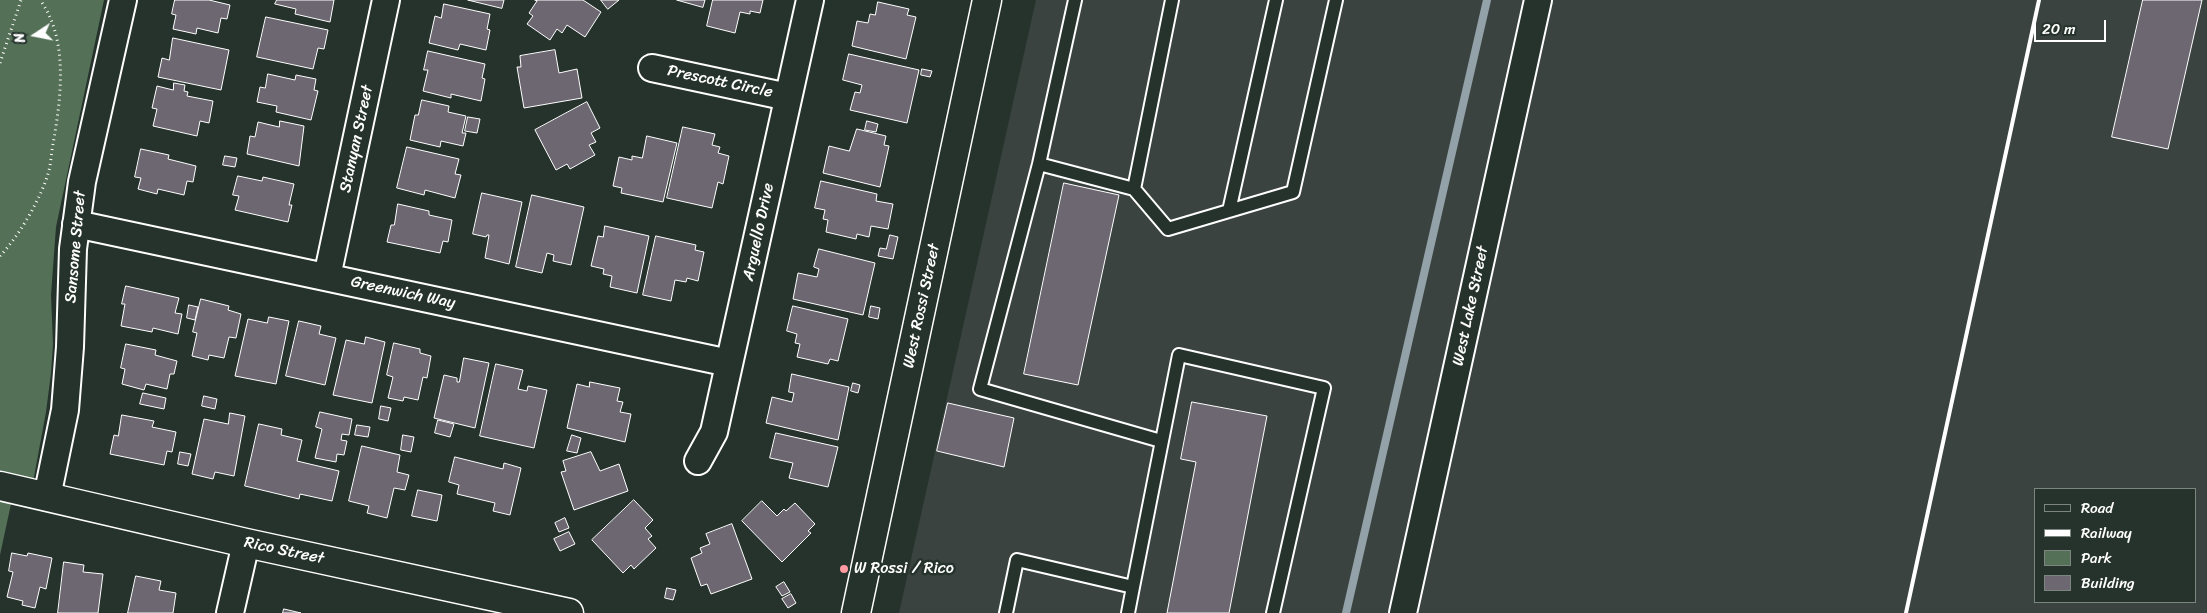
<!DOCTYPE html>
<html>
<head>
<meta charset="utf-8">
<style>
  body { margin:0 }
  #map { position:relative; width:2207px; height:613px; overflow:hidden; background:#26332d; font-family:Sriracha,sans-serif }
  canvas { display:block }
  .legend { position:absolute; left:2034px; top:488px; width:162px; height:115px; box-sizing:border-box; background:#26332d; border:1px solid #7d8581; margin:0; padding:6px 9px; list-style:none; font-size:15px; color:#fff }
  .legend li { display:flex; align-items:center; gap:10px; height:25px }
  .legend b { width:25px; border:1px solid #7d8581 }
  .north { position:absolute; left:10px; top:10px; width:50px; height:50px; -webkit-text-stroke:4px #26332d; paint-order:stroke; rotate:259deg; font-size:14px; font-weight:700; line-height:20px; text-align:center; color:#fff }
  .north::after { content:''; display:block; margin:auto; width:18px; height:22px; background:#fff; clip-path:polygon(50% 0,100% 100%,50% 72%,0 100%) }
  .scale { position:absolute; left:2034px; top:20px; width:72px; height:22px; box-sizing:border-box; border:2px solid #fff; border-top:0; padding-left:6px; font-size:15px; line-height:18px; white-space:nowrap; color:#fff; -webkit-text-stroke:4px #26332d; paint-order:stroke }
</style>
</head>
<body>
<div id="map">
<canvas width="2207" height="613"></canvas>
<ul class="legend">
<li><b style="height:6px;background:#26332d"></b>Road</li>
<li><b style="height:6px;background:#fff"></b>Railway</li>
<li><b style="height:14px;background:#547057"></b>Park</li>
<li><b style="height:14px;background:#6d6771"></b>Building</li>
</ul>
<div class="north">N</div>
<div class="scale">20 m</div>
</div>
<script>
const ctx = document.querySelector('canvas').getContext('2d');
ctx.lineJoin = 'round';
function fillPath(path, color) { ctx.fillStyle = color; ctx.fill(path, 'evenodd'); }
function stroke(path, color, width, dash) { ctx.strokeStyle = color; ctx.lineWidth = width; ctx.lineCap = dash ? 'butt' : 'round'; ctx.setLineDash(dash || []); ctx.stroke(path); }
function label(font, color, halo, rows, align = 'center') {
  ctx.font = font + ' Sriracha,sans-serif'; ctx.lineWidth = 5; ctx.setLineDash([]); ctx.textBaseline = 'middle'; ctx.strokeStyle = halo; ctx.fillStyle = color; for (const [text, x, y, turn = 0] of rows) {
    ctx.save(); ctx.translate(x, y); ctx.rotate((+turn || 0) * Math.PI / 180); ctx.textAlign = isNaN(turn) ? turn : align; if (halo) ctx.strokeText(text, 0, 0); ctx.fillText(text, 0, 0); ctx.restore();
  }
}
fillPath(new Path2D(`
  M1036 0H2207V613H899ZM2036 489H2196V602H2036Z`), '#3b4341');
fillPath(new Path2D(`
  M0 0H104L56 227 51 295 53 344 51 373 46 412 31 493 14 490 0 555Z`), '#547057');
stroke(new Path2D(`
  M1346 613 1487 0`), '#92a2a8', 8);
const building = new Path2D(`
  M175 0H209L230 5 227 19 221 18 218 33 197 28 196 34 173 29 176 15 172 14Z
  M277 0H334L330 22 295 14 296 9 275 4Z
  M468 0H504L502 8Z
  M535 0H583L601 12 585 37 567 25 562 33 557 29 550 40 527 24 533 16 529 13 537 1Z
  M601 0H619L608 9Z
  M677 0H705L703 7Z
  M713 0H763L760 13 750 11V14L740 12 735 33 707 26Z
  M2143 0H2202L2168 149 2112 137Z
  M878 2 909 9 907 15 916 17 906 59 852 46 857 21 868 23 870 14 875 15Z
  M444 4 490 14 487 29 490 30 486 50 460 44 458 50 429 43 435 16 441 18Z
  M266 17 328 30 324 49 318 48 313 69 257 57Z
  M173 38 229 50 221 90 158 77 162 58 169 60Z
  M555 50 559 73 577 69 582 98 524 108 517 67H521L520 56Z
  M428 51 485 64 482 78 485 79 481 101 451 94V98L423 91 428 70H424Z
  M849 54 919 70 907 123 850 110 855 92 860 93 862 85 843 80Z
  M922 69 932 71 930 77 921 75Z
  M268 74 295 80 296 75 316 79 314 90 318 91 311 120 276 112 277 106 257 102 260 87 265 88Z
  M174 83 185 85 184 91 188 92 187 96 213 101 209 123 200 121 197 136 153 126 157 109 152 108 157 86 173 90Z
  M422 100 449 106 448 112 466 116 462 133H466L463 146 441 141 440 147 410 140 415 115H418Z
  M587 102 600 128 591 133 596 142 589 145 595 155 570 169 567 164 556 170 535 130Z
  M468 117 480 119 477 133 465 131Z
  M280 121 304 126 299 166 247 154 250 136 255 137 258 122 279 127Z
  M867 121 878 124 876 132 865 130Z
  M683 127 715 134 712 145 720 147 718 153 729 156 723 184 718 182 712 208 667 198Z
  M857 129 886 136 884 145 889 146 880 187 823 173 829 146 849 151Z
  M647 136 677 143 663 202 621 193 622 188 613 186 619 157 632 160V156L642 158Z
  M407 147 459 159 455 174 461 175 455 198 425 190 424 195 397 188Z
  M141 149 169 155 168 159 196 166 193 182 187 181 184 195 158 189 157 194 138 189 141 178 135 177Z
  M225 156 237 158 235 167 223 165Z
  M238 176 262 181 263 177 294 184 289 205H292L288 222 235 210 239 196 233 195Z
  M821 181 877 194 876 201 893 204 888 229 871 226 869 237 857 234 856 239 826 232 828 220 823 219 825 210 815 208Z
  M1064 183 1119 195 1078 385 1024 374Z
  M482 193 522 202 509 264 485 258 489 235H487L486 237 473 234Z
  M532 195 584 207 571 265 553 261 554 255 547 253 542 273 516 267Z
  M398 204 429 211V215L452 220 448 242 443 241 440 253 387 242 391 225H394Z
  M605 226 649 236 637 293 610 287 612 276 603 274 604 269 591 266 598 236 603 237Z
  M890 235 898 237 893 259 878 256 880 248 886 249Z
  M656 236 696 245 695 250 704 252 698 281 687 278 686 282 675 280 671 301 643 295Z
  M819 249 875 263 863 315 793 299 798 273 817 277 819 269 814 267Z
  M126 286 179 298 175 313 182 314 178 334 153 328 152 332 121 326 125 304H122Z
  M201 299 229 306 228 310 241 314 236 338 229 337 224 358 209 355 208 360 192 356 197 333 193 332Z
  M189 305 198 307 195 320 187 318Z
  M793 306 848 319 838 361 830 359 828 364 797 357 800 344 795 343 797 334 787 331Z
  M871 306 880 308 878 319 869 317Z
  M269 317 289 321 276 384 235 376 248 319 267 323Z
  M299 321 321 326 319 334 336 338 325 385 286 376Z
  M366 337 385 342 372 403 333 395 346 340 364 344Z
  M394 343 420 349V353L431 356 427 378 423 377 418 400 404 397 403 401 388 398 393 377 387 375Z
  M126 344 156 350 155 355 177 361 174 374H170L167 389 146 384 144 390 122 384 125 369 121 368Z
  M464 358 489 363 475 428 434 418 444 375 457 378V382H459Z
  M496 364 523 370 518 389 527 391 528 386 547 390 534 448 480 436Z
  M792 374 849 387 838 440 766 423 772 397 792 402 794 393 789 392Z
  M590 382 620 388 617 401 623 402 620 412 631 414 625 442 567 428 577 384 589 387Z
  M853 383 860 385 858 393 851 391Z
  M143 393 166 398 164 409 140 404Z
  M204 396 217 399 215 409 202 406Z
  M1192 402 1267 416 1229 613H1167L1196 462 1181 459Z
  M948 403 1014 418 1004 467 937 451Z
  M381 406 391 408 388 421 379 419Z
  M320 412 352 419 349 435 342 434 341 440 347 441 344 455 337 454 336 462 315 458 322 429 316 427Z
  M230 413 245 416 234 476 215 472 213 479 192 474 204 419 228 424Z
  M122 415 154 421 152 427 176 432 172 452 167 451 164 465 110 454 114 435 118 436Z
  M438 420 454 424 450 437 435 433Z
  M259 424 282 429 281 435 302 440 297 461 339 471 332 501 300 494 299 499 245 486Z
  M357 425 370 427 368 437 355 435Z
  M776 433 838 447 828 487 789 478 793 463 770 458Z
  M403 435 414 437 411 452 401 450Z
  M572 435 581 438 577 453 567 451Z
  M362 446 400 455 397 472 409 475 405 490 394 488 387 518 367 513 369 506 349 501Z
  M180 452 191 454 188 466 178 464Z
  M591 452 600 471 619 464 628 491 574 510 561 472 566 471 563 461Z
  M455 457 503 469 504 463 521 468 510 515 493 511 495 503 457 494 459 485 449 482Z
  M418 490 442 495 437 521 412 516Z
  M634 500 653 520 645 528 652 536 648 539 656 548 634 569 631 565 623 573 592 540Z
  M762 501 777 516 784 509 786 511 795 503 815 524 808 531 811 533 782 562 742 521Z
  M565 518 569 528 559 532 555 523Z
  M732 524 752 579 711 594 707 584 701 586 691 558 702 553 700 548 710 544 706 534Z
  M569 532 575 544 560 551 554 539Z
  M12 553 27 556 28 553 52 558 46 589 40 587 35 608 22 605 23 601 7 597 13 572 9 571Z
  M64 562 84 565 83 572 103 574 98 613H58Z
  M136 576 161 581 159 590 176 593 173 613H128Z
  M784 582 790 592 782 596 776 587Z
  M667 588 676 590 673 600 665 598Z
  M791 594 796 603 788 608 782 599Z
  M284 609 301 613H283Z`);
fillPath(building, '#6d6771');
stroke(building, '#fff', 1);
const lane = new Path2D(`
  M1075 0 1039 164 980 389 1161 441
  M1172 0 1134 189 1168 229 1293 192 1336 0
  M1039 164 1134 189
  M1229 211 1276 0
  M1133 587 1179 355 1324 388 1273 613
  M1006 613 1017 560 1133 587 1128 613`);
const street = new Path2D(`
  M652 68 788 97
  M76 224 729 363
  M327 277 386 0
  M698 461 714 432 810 0
  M47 497 65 410 70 347 73 249 82 182 123 0
  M230 613 246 543
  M1403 613 1538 0`);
const secondary = new Path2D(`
  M0 486 246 543 569 613
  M856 613 987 0`);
stroke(lane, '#fff', 16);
stroke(street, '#fff', 30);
stroke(secondary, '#fff', 31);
stroke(new Path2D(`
  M0 63 21 0
  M0 256C19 236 40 200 48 174 51 165 51 154 53 144 61 99 69 39 40 0`), '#fff', 3, [1, 4]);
stroke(lane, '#26332d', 12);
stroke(street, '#26332d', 26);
stroke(secondary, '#26332d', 28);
stroke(new Path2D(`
  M1906 613 2039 0`), '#fff', 4);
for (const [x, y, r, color] of [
  [844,569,5,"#ff9aa2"]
]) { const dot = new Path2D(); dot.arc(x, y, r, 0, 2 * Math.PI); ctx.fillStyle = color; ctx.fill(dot); stroke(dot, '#26332d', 2); }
label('16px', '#fff', '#26332d', [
  ["Prescott Circle",720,82,12],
  ["Stanyan Street",357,139,-78],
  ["Arguello Drive",759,232,-78],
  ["Sansome Street",76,247,-85],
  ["Greenwich Way",403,293,12],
  ["West Rossi Street",922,306,-78],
  ["West Lake Street",1471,306,-78],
  ["Rico Street",284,551,12]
]);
label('16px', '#fff', '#26332d', [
  ["W Rossi / Rico",854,569]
], 'left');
</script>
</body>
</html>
